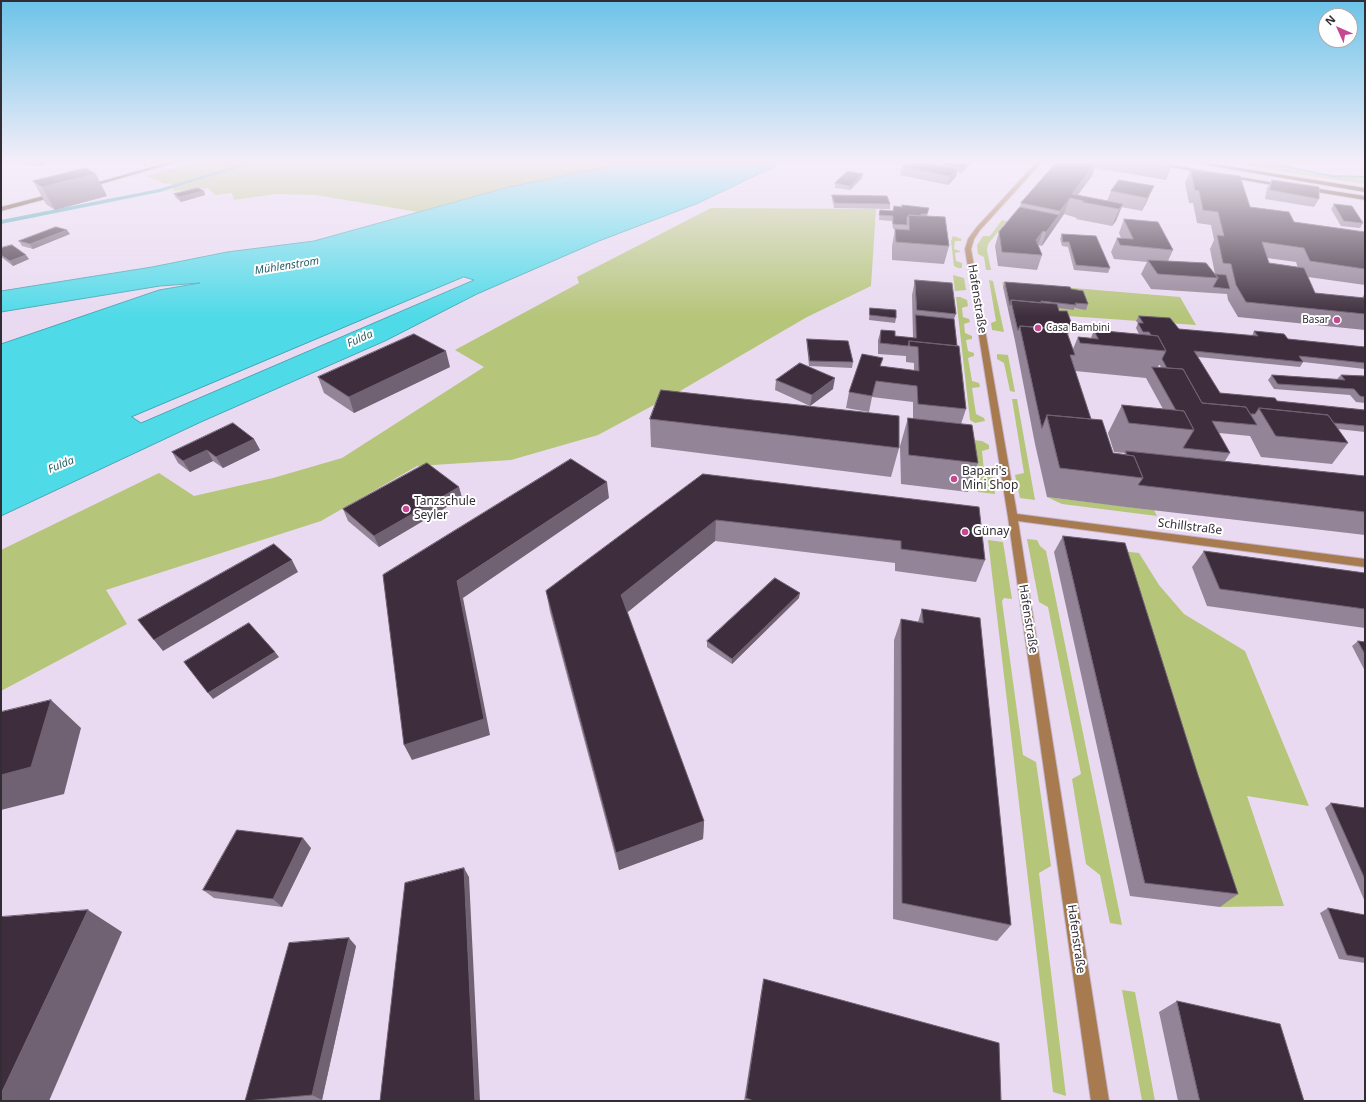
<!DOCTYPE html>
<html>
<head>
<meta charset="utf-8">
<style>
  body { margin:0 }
  #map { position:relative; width:1366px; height:1102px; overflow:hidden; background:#e9daf1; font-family:"Noto Sans",sans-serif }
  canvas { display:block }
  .frame { position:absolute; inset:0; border:2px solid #322d35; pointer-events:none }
  .north { position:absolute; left:1318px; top:8px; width:40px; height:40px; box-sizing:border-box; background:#fff; border:1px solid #adabae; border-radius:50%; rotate:315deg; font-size:11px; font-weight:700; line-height:16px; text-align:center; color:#322d35 }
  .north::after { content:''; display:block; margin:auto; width:14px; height:18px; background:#c74792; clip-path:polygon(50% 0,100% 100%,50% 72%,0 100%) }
</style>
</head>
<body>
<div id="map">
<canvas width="1366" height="1102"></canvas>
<div class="frame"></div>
<div class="north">N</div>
</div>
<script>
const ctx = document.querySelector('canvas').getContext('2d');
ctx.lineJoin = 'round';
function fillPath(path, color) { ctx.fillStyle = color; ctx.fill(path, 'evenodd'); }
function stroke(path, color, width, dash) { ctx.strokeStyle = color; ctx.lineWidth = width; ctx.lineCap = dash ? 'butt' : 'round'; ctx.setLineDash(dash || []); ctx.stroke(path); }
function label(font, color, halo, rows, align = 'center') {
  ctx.font = font + ' "Noto Sans",sans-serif'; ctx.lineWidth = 4; ctx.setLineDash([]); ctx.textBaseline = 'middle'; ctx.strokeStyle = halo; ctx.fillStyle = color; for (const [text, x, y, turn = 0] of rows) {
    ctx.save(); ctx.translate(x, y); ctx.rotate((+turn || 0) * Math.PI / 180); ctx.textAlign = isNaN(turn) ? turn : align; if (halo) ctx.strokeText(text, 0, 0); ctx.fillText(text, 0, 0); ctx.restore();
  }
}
fillPath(new Path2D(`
  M194 163H628L509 187 418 212 315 195 276 194 234 200 232 193 215 195 208 188 174 191 171 183 165 184 146 176Z
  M1233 163H1285L1292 166 1281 168 1329 176 1365 179V184L1309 176Z
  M711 208 876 209 871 286 807 317 680 391 598 435 511 460 417 466 321 521 106 590 127 624 1 691V550L159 473 194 496 273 478 342 458 484 367 455 350 579 283 577 277Z
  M1002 220 1007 221 988 244 987 250 991 270H986L984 257 978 254 977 245 983 236H990Z
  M953 236 962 239 961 241H955L954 249 960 251V252L955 253 956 261 962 263V268H958L954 266 951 241Z
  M953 275 964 278 966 290 955 291Z
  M989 280 993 281 1004 332 992 330 991 323 996 321Z
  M1002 282 1180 297 1196 325 1053 315 1039 306 1085 309 1003 287Z
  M956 297H960L967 300 968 306 962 308 963 317 969 319 970 322 964 324 965 333 972 336V339L966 340 968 351 974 353V356L968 358 972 381 979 383 980 387 972 388 976 414 984 418 985 421 975 423 970 420Z
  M997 354 1008 355 1015 392 1010 391 1004 363 997 359Z
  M1012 399H1017L1035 500 1020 498 1015 475 1024 473Z
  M973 440 982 441 989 445V449L982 451 984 471 993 477 995 494 978 492Z
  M1047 497 1154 510 1157 516 1062 504Z
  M1027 539 1037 540 1040 546 1046 551 1122 925 1110 923 1100 875 1086 864 1072 779 1081 774 1048 607 1039 602Z
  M988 540 1003 542 1012 599 1004 598 1002 601 1023 755 1036 762 1051 866 1039 873 1066 1096 1053 1092Z
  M1067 545 1139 553 1159 585 1184 614 1245 651 1309 806 1247 796 1284 906 1220 907 1183 790Z
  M1122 990 1135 992 1155 1101H1142Z`), '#b5c57a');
const water = new Path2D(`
  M628 163H782L696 204 599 241 477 294 385 341 201 422 1 516V344L159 290 200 283 160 286 1 312V291L152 267 227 252 314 241 509 187ZM464 277 474 280 141 423 132 417Z`);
fillPath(water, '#4fdae8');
stroke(water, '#46a6b2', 1);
fillPath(new Path2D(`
  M245 163H252L160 192 1 224V220L159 189Z
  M1261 163H1271L1332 175 1365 176V178L1332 177Z`), '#46a6b2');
const minor = new Path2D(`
  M140 163H145L147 165 145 166Z
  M1036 163H1041L980 230 974 239 971 249 1017 514 1365 559V567L1018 521 1109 1101H1091L1008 517 965 249 968 239 976 228Z`);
const major = new Path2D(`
  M166 163H174L90 187 85 186Z
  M1149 163H1160L1286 185 1283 187Z
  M1195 163H1207L1365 188V192Z
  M1307 187 1365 196V200L1305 190 1304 189Z
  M55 193 58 195 57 196 1 211V207Z`);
stroke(minor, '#c4b7cb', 2);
stroke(major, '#c4b7cb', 2);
fillPath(minor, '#a77a50');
fillPath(major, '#523517');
fillPath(new Path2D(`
  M15 163H48L40 166Z
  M945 163H971L961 173 957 172 956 177 948 185 900 175 902 167 943 166V165Z
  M1056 163H1173L1166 180 1095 168 1092 176 1077 195 1107 201 1111 191 1154 186 1148 199 1142 211 1121 207 1116 221 1112 226 1076 219 1077 218 1064 214 1042 246 1038 245 1042 255 1037 270 998 266 995 246 999 232 1020 207 1021 203Z
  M1191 170 1250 207 1294 222 1365 232V285L1308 277 1315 293 1362 298 1365 293V330L1238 317 1228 300 1227 294 1151 289 1141 274 1147 262 1114 259 1111 252 1117 238H1121L1119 233 1124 219 1173 250 1168 261 1215 274 1210 249 1214 240 1211 225 1197 223 1193 203H1189L1185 183ZM1267 258 1296 262 1298 268 1269 263Z
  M862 178 850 190 835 188V183Z
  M1272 180 1319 199 1314 207 1265 199 1267 188Z
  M33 181 107 196 55 210 46 204Z
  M204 191 205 195 181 202 176 198 174 194Z
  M832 195 890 204V209L834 208 832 199Z
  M1334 204 1363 223 1360 228 1341 226 1331 209Z
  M929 208 927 216 949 246 944 264 892 260V246L895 229H906H893L892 221 879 220 880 210 893 211Z
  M70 234 33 249 22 246 19 241Z
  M1062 234 1110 268 1108 273 1074 270 1068 247 1062 246 1060 239Z
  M1 248 29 259 13 266 1 257Z
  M915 280 956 314 954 319 957 346 966 409 961 424 978 463 968 492 901 484 900 446 908 418H913V402L872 397 869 412 846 408 849 392 881 366 914 371V363L906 362V356L878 354V340L881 330 895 336 913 338 912 295Z
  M1005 282 1071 289 1088 304 1086 310 1074 308V310L1058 308 1059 311 1072 325 1068 335 1073 349 1078 337 1091 338 1094 330 1139 334 1136 328 1138 323 1136 321 1139 316 1179 329 1252 336 1254 331 1288 339 1365 347V369L1303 362 1300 367 1198 357 1220 393 1277 401 1365 410V432L1338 429 1348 443 1332 464 1261 457 1250 436 1219 433 1230 453 1225 461 1365 476V535L1126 507 1047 497 1035 444 1015 341 1003 287ZM1159 365H1160L1161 368 1158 367ZM1075 371 1146 378 1163 409 1122 405 1108 433 1114 452 1125 453 1124 454 1113 453 1091 419Z
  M870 308 896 318 895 323 869 320Z
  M807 339 853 362 852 368 809 366 807 345Z
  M450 367 354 413 324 393 318 377Z
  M1272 375 1337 379 1341 375 1365 376V403L1356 402 1350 395 1274 389 1268 380Z
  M776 380 833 389 810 406 775 390Z
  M650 419 899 448 891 477 651 447Z
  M254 439 260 450 223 468 213 461 190 472 178 463 172 452Z
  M703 474 985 560 976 582 895 571V563L715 541 627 612 704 821 703 839 619 870 550 612 546 591Z
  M459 487 462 498 379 547 348 521 343 509Z
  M1063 536 1198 775 1238 894 1220 907 1130 896 1054 552Z
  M1204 551 1365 573V628L1207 606 1192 567Z
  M799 598 732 664 707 647V641Z
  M922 609 1011 925 997 941 893 919 894 640 901 619 918 622Z
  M1358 641 1365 642V671L1352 646Z
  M1331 803 1365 808V902L1325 808Z
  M311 848 282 907 214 898 203 890Z
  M1328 908 1365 915V963L1339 959 1320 913Z
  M356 946 322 1100 310 1101H245Z
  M764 979 1001 1101H744L761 993Z
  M1177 1001 1304 1101H1178L1159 1012Z`), '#948497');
fillPath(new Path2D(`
  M38 163H48L40 166Z
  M968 163H971L961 173 962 168Z
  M1094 163H1097L1092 176 1075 199 1072 194Z
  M958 169 956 177 948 185 950 176Z
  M96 174 107 196 55 210 42 187Z
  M863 174 862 178 850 190V186Z
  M1154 186 1148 199 1142 211 1147 198Z
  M204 191 205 195 181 202 179 197Z
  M1070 198 1064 214 1042 246 1046 232 1059 215 1060 211Z
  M1123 204 1116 221 1112 226 1119 209Z
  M67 230 70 234 33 249 30 244Z
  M1043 231 1038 245 1036 240Z
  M26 255 29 259 13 266 10 261Z
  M446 351 450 367 354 413 349 397Z
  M835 378 833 389 810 406 812 395Z
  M254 439 260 450 223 468 216 457Z
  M207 450 213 461 190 472 183 461Z
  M607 482 609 498 463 598 490 735 412 760 404 745 457 581Z
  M459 487 462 498 379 547 374 536Z
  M716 520 715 541 623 616 621 595Z
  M292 560 298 572 163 651 154 640Z
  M800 593 799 598 732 664V659Z
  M275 652 279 657 213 699 208 693Z
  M51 700 81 728 64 794 1 810V775Z
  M704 821 703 839 619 870 616 853Z
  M303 838 311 848 282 907 273 899Z
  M464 868 469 877 480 1101H475Z
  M88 910 122 932 49 1101H1V1094Z
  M349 938 356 946 322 1100 312 1095Z`), '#716273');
const building = new Path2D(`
  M907 163H927L958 169 950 176 902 167Z
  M945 163H968L962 168 943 165Z
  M1056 163H1095L1072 194 1123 204 1119 209 1082 202 1084 201 1070 198 1060 211 1021 203Z
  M86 168 96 174 42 187 33 181Z
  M1191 170 1240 176 1250 207 1289 212 1294 222 1365 232V269L1310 261 1304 248 1262 242 1269 263 1304 268 1315 293 1365 298V314L1246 302 1236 285 1231 264 1223 263 1217 235 1224 236 1218 212 1203 210 1199 191 1195 190Z
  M848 171 863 174 850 186 835 183Z
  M1119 180 1154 186 1147 198 1111 191Z
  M1272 180 1319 187V199L1270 190Z
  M198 188 204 191 179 197 174 194Z
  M832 195 887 196 890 204 835 203Z
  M1334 204 1352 206 1363 223 1344 221Z
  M902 205 929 208 927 214H921V216L909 215 908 217H907V225L893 224V216L879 215 880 210 893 211 894 206 902 207Z
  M1020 207 1059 215 1046 232 1043 231 1036 240 1042 255 1002 252 999 232Z
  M909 215 945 217 949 246 896 242 895 229 909 230Z
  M1124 219 1158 222 1173 250 1120 245 1117 238 1133 239Z
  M56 227 67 230 30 244 19 241Z
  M1062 234 1096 236 1110 268 1076 265 1069 242H1063Z
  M12 245 26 255 10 261 1 255V248Z
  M1148 260 1206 263 1218 278 1158 274Z
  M1215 274 1226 275 1230 289 1213 287 1218 278Z
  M915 280 952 283 956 314 917 310Z
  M1005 282 1070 287 1071 289 1083 291 1088 304 1075 303 1076 305 1041 301V303L1011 300 1010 305Z
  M1011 300 1057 304 1059 311H1067L1072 325 1061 324 1063 329 1020 326 1018 330Z
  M870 308 896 310V318L870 315Z
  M916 315 954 319 957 346 909 341 908 346 880 343 881 330 895 331V336L916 338Z
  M1139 316 1170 318 1179 329 1258 336 1254 331 1284 334 1288 339 1365 347V363L1299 356 1303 362 1194 351 1220 393 1275 398 1277 401 1365 410V426L1334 423 1328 415 1259 408 1255 414H1250L1246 407 1202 403 1183 369 1167 368 1162 359 1166 351 1158 336 1151 335 1149 332H1143L1138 323H1143Z
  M1020 326 1066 330 1075 355H1070L1091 419 1047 415 1042 428Z
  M1094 330 1158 336 1166 351 1080 343 1078 337 1098 339Z
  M414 334 446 351 349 397 318 377Z
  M807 339 848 341 853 362 810 361Z
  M909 341 959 346 966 409 918 404 917 386 876 381 872 396 849 392 862 354 883 358 880 366 919 371 918 347 910 346Z
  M800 363 835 378 812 395 776 380Z
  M1152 367 1183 369 1202 403 1246 407 1257 425 1212 421 1230 453 1183 448 1194 430 1184 411 1176 410Z
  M1272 375 1345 380 1341 375 1365 376V397L1360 396 1354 389 1278 384Z
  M661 390 899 416V448L650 419Z
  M1122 405 1184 411 1194 430 1129 423Z
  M1259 408 1328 415 1348 443 1276 436Z
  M1047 415 1102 420 1113 453 1134 456 1143 478 1060 468Z
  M908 418 972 425 978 463 909 455Z
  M233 423 254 439 216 457 207 450 183 461 172 452Z
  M1126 451 1365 476V512L1138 485 1143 478 1134 456 1127 455Z
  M571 459 607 482 457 581 484 719 404 745 383 575Z
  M427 463 459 487 374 536 343 509Z
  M703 474 979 507 985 560 901 549V541L716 520 621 595 704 821 616 853 546 591Z
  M1063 536 1125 543 1198 775 1238 894 1145 883Z
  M274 544 292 560 154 640 138 620Z
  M1204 551 1365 573V609L1220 589Z
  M775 578 800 593 732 659 707 641Z
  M922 609 980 618 1011 925 902 903 901 619 923 623Z
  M249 623 275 652 208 693 184 662Z
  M1358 641 1365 642V654Z
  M51 700 31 767 1 775V712Z
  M1331 803 1365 808V879Z
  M237 830 303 838 273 899 203 890Z
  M464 868 475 1101H380L405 883Z
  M1328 908 1365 915V958L1347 955Z
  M88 910 1 1094V917Z
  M349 938 312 1095 245 1101 289 943Z
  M764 979 999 1043 1001 1101H754L746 1098Z
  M1177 1001 1280 1024 1304 1101H1200Z`);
fillPath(building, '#3e2e3d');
stroke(building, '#716273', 1);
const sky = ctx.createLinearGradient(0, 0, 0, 317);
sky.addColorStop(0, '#6bc3e8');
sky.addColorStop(0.51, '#f5eef9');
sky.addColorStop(1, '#f5eef900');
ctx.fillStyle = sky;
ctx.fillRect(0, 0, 1366, 317);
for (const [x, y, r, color] of [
  [1337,320,4,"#c74792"],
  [1038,328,4,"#c74792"],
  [954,479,4,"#c74792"],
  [406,509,4,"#c74792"],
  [965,532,4,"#c74792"]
]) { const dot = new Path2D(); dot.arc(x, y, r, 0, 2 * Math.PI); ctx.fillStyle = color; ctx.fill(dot); stroke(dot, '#fff', 1.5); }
label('10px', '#322d35', '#fff', [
  ["Basar",1329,320],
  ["Casa Bambini",1046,328,"left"]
], 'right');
label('italic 11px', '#286067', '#fff', [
  ["Mühlenstrom",287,266,-9],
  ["Fulda",360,339,-24],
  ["Fulda",61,465,-22]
]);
label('12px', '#322d35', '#fff', [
  ["Hafenstraße",977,299,81],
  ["Schillstraße",1190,527,7],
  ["Hafenstraße",1028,619,81],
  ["Hafenstraße",1076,939,82]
]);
label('12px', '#322d35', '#fff', [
  ["Bapari's",962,472],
  ["Mini Shop",962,486],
  ["Tanzschule",414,502],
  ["Seyler",414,516],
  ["Günay",973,532]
], 'left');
</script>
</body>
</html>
